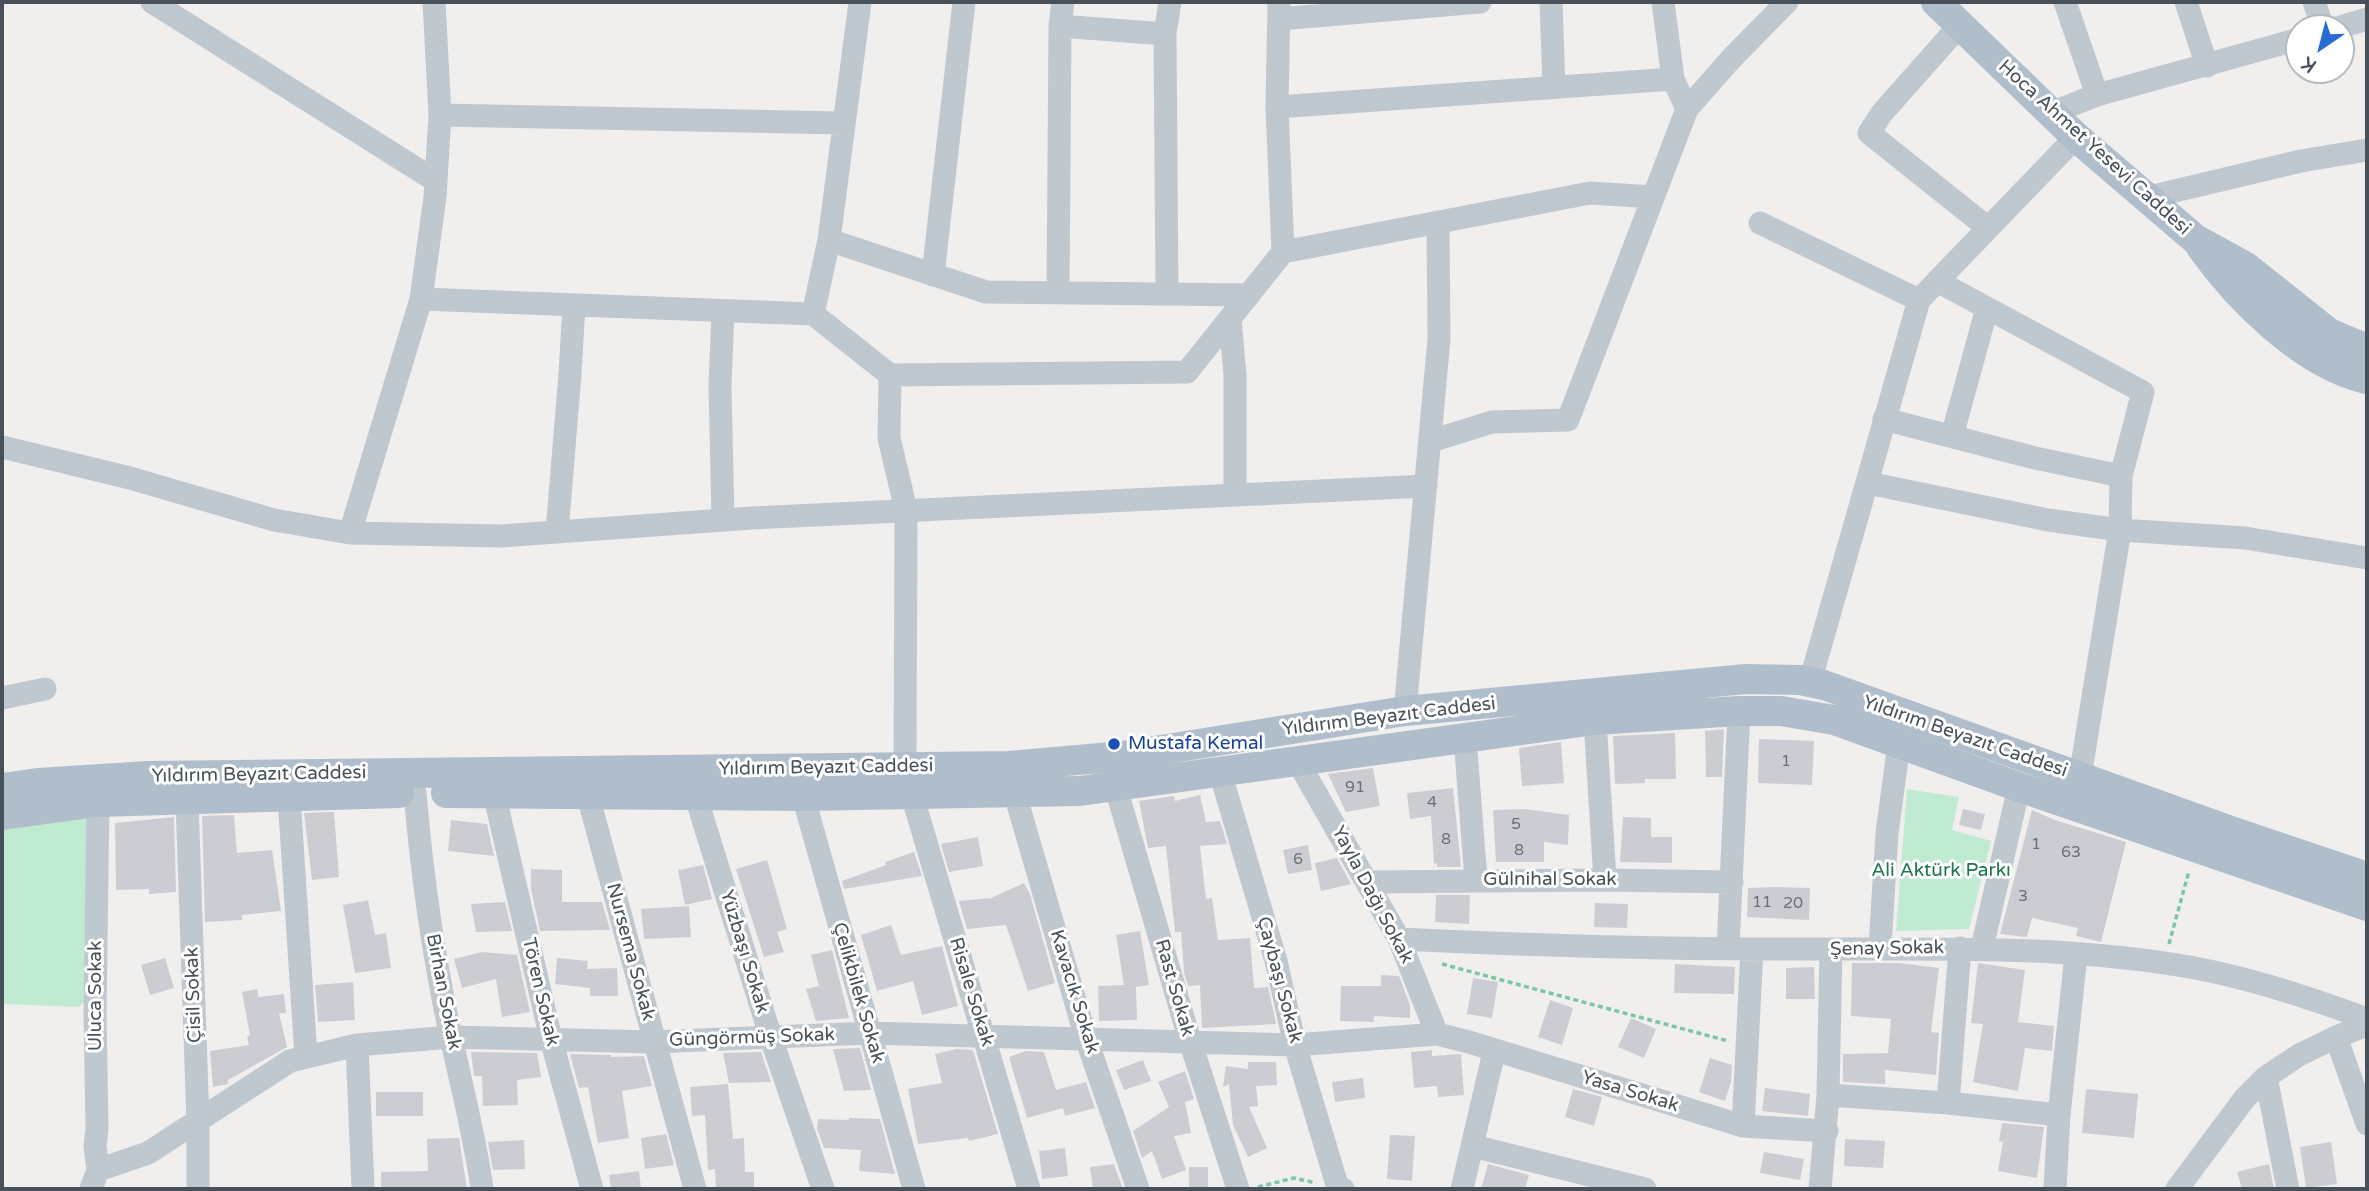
<!DOCTYPE html>
<html>
<head>
<meta charset="utf-8">
<style>
  body { margin:0 }
  #map { position:relative; width:2369px; height:1191px; overflow:hidden; background:#f1eeee; font-family:"Varela Round",sans-serif }
  canvas { display:block }
  .frame { position:absolute; inset:0; border:4px solid #48515a; pointer-events:none }
  .north { position:absolute; left:2285px; top:14px; width:70px; height:70px; box-sizing:border-box; background:#fff; border:2px solid #b6b9bd; border-radius:50%; rotate:215deg; font-size:19px; font-weight:700; line-height:28px; text-align:center; color:#48515a }
  .north::after { content:''; display:block; margin:auto; width:24px; height:32px; background:#266cd3; clip-path:polygon(50% 0,100% 100%,50% 72%,0 100%) }
</style>
</head>
<body>
<div id="map">
<canvas width="2369" height="1191"></canvas>
<div class="frame"></div>
<div class="north">K</div>
</div>
<script>
const ctx = document.querySelector('canvas').getContext('2d');
ctx.lineJoin = 'round';
function fillPath(path, color) { ctx.fillStyle = color; ctx.fill(path, 'evenodd'); }
function stroke(path, color, width, dash) { ctx.strokeStyle = color; ctx.lineWidth = width; ctx.lineCap = dash ? 'butt' : 'round'; ctx.setLineDash(dash || []); ctx.stroke(path); }
function label(font, color, halo, rows, align = 'center') {
  ctx.font = font + ' "Varela Round",sans-serif'; ctx.lineWidth = 6; ctx.setLineDash([]); ctx.textBaseline = 'middle'; ctx.strokeStyle = halo; ctx.fillStyle = color; for (const [text, x, y, turn = 0] of rows) {
    ctx.save(); ctx.translate(x, y); ctx.rotate((+turn || 0) * Math.PI / 180); ctx.textAlign = isNaN(turn) ? turn : align; if (halo) ctx.strokeText(text, 0, 0); ctx.fillText(text, 0, 0); ctx.restore();
  }
}
fillPath(new Path2D(`
  M1907 789 1959 797 1952 830 1991 841 1969 929 1896 931Z
  M86 813V1000L79 1007 2 1004V825Z`), '#c0ebd2');
fillPath(new Path2D(`
  M1724 729 1722 777H1706L1705 731Z
  M1675 733 1676 779H1645V783L1615 784 1613 736Z
  M1759 739 1814 741 1812 785 1758 783Z
  M1561 742 1564 783 1522 786 1519 748Z
  M1373 768 1380 806 1346 812 1328 774Z
  M1453 788 1461 867H1437V863L1434 864 1431 816 1410 819 1407 793Z
  M1200 795 1206 822 1220 821 1227 844 1200 846 1206 899 1212 898 1218 940 1250 938 1254 988 1268 987 1276 1024 1202 1028 1200 985 1188 986 1184 972 1181 932H1175L1166 846 1148 848 1139 801 1174 796 1175 801Z
  M1524 809 1569 815 1568 845 1544 842V862H1496L1493 810Z
  M1963 809 1985 814 1981 830 1959 825Z
  M2032 810 2055 820 2126 842 2101 942 2076 936 2078 928 2032 918 2027 937 2000 934Z
  M334 812 339 877 312 880 304 813Z
  M234 815 237 853 272 850 281 911 242 915V920L205 922 202 816Z
  M174 817 176 892 149 894V889L116 890 115 823Z
  M1623 817 1651 818V837H1672V863L1620 862Z
  M451 820 487 824 494 856 448 851Z
  M978 837 983 866 949 872 941 844Z
  M1308 845 1312 870 1288 874 1283 850Z
  M914 852 922 876 844 889 842 881 886 865 885 862Z
  M1337 858 1351 884 1321 891 1315 863Z
  M767 860 787 929 777 932 784 952 764 957 736 869Z
  M703 865 712 899 685 905 678 870Z
  M531 869 562 870V902H602L610 930 540 931 531 889Z
  M1024 883 1030 894 1055 983 1028 991 1006 925 967 929 959 901 989 898V899Z
  M1776 887 1810 888 1809 920 1747 917 1748 888Z
  M1436 895H1470L1469 924 1435 922Z
  M368 900 375 935 386 933 391 968 355 973 343 905Z
  M505 902 512 931 476 932 471 904Z
  M1595 903 1628 904 1627 928 1594 927Z
  M689 906 691 937 644 939 641 909Z
  M891 925 901 955 942 946 958 1006 922 1015 913 981 877 991 861 935Z
  M1140 931 1149 985 1136 987 1137 1020 1099 1021 1098 986 1124 985 1116 935Z
  M832 950 849 1018 816 1021 806 989 819 986 811 955Z
  M482 952 517 955 530 1012 502 1017 496 979 462 988 454 959Z
  M165 958 174 988 150 995 141 965Z
  M557 958 588 961 587 969 617 968 618 996H590V988L555 984Z
  M1852 963H1899L1939 968 1931 1032 1939 1033 1936 1075 1885 1070V1084L1843 1082V1054L1888 1053 1891 1019 1851 1016Z
  M1978 963 2025 970 2018 1022 2054 1026 2052 1051 2025 1048 2018 1091 1973 1082 1983 1024 1971 1023Z
  M1675 964 1735 967 1734 994 1674 993Z
  M1814 967 1815 999H1786V968Z
  M1381 975 1399 976 1410 1005V1018L1374 1016V1022L1340 1021 1341 986H1381Z
  M1473 978 1498 982 1492 1018 1467 1014Z
  M353 982 355 1020 318 1022 315 985Z
  M257 989 258 997 284 994 286 1013H279L287 1047 228 1080V1084L213 1087 210 1051 249 1045 247 1036 250 1035 242 992Z
  M1550 1000 1573 1008 1562 1045 1538 1037Z
  M1631 1018 1656 1029 1644 1058 1618 1047Z
  M860 1048 871 1090 844 1091 833 1049Z
  M956 1049 973 1050 998 1134 969 1141 968 1138 918 1144 908 1089 942 1083 935 1054Z
  M1432 1050V1056L1461 1054 1464 1095 1438 1097 1437 1086 1414 1088 1411 1052Z
  M1026 1051 1044 1052 1056 1090 1086 1082 1095 1108 1065 1116 1063 1108 1027 1118 1009 1057Z
  M471 1052 537 1053 541 1077 517 1080 518 1105 483 1106 482 1076H474Z
  M761 1052 771 1082 729 1083 723 1053Z
  M570 1054 611 1055V1057L644 1056 652 1086 622 1091 629 1138 598 1143 588 1087 579 1088Z
  M1710 1058 1732 1065 1731 1082 1725 1101 1699 1092Z
  M1143 1060 1151 1081 1124 1090 1116 1070Z
  M1248 1062H1276L1277 1085 1256 1086 1258 1106 1249 1107 1267 1148 1248 1157 1233 1125 1229 1084 1223 1087 1226 1066 1248 1069Z
  M1185 1071 1194 1099 1185 1102 1191 1133 1174 1136 1186 1170 1162 1179 1152 1151 1142 1158 1133 1131 1169 1107 1158 1082Z
  M1363 1078 1365 1098 1335 1102 1332 1082Z
  M728 1084 733 1139 744 1138 745 1172H754V1189H716L715 1169 708 1170 705 1115 692 1116 690 1087Z
  M1765 1088 1810 1094 1808 1116 1762 1111Z
  M1573 1089 1602 1097 1594 1126 1565 1117Z
  M2086 1089 2138 1094 2134 1138 2082 1133Z
  M376 1092H423V1116H376Z
  M849 1118 880 1119 895 1174 859 1171 861 1150 824 1148 817 1129 818 1119 849 1120Z
  M2002 1123 2044 1127 2037 1178 1998 1171 2003 1142 1999 1141Z
  M666 1134 674 1165 645 1169 641 1138Z
  M1390 1135 1415 1136 1412 1181 1387 1179Z
  M459 1138 467 1189H381V1172L428 1171 427 1139Z
  M1845 1139 1885 1141 1883 1168 1844 1166Z
  M524 1140 525 1169 493 1170 488 1142Z
  M2331 1142 2337 1184 2306 1188 2300 1147Z
  M1065 1148 1068 1176 1042 1179 1039 1151Z
  M1764 1152 1804 1159 1800 1180 1760 1173Z
  M1114 1164 1123 1189H1093L1090 1167Z
  M1488 1164 1529 1175 1525 1189H1481Z
  M2269 1164 2274 1189H2242L2237 1172Z
  M1189 1167H1208V1189H1189Z
  M639 1171 641 1189H611L609 1175Z`), '#cccdd3');
stroke(new Path2D(`
  M2169 944 2189 871
  M1442 964 1728 1041
  M1258 1187 1294 1178 1316 1183`), '#7ac7a3', 3.5, [5, 3.5]);
stroke(new Path2D(`
  M152 2 436 181
  M1279 2 1277 107 1283 252
  M1551 2 1554 87
  M2065 2 2097 95
  M2186 2 2207 66
  M2314 2 2323 28
  M1280 19 1480 2
  M1960 25 1882 113 1869 133 1988 228
  M1060 26 1165 34
  M2337 28 2367 19
  M1277 107 1673 79
  M1687 109 1731 59 1787 2
  M2051 113 2097 95 2299 39
  M440 115 844 123
  M2145 198 2301 161 2367 150
  M1760 223 1919 300
  M829 240 986 292 1249 295
  M933 275 964 2
  M1937 281 2143 392 2121 476 2120 530 2080 777
  M1058 293 1060 26 1063 2
  M1167 294 1165 34 1170 2
  M421 299 813 314 890 375 1187 372 1283 252 1590 193 1653 197
  M723 311 720 386 723 520
  M813 314 829 240 860 2
  M1230 318 1235 375V495
  M890 375 889 438 906 510 905 766
  M1884 419 2035 458 2121 476
  M1952 436 1987 308
  M1431 441 1492 422 1568 420 1687 109 1673 79 1663 2
  M2 447 130 478 274 520 350 533 501 536 752 518 1426 486
  M1868 483 2048 520 2120 530 2245 538 2367 558
  M557 532 570 374 574 305
  M350 533 421 299 435 197 440 115 434 2
  M1810 682 1919 300 2076 137
  M2 698 45 689
  M1405 711 1439 339 1438 222
  M1595 720 1605 880
  M1465 738 1476 880
  M1297 760 1399 939 1437 1034
  M1220 772 1276 961 1295 1045 1338 1188 1343 1189
  M1115 785 1190 1041 1238 1189
  M415 793C422 875 433 955 451 1037 462 1088 475 1137 482 1189
  M494 793 551 1039 592 1189
  M695 794 771 1038 823 1189
  M1015 794 1086 1038 1138 1189
  M912 795 1029 1189
  M588 796 695 1189
  M803 796 914 1189
  M289 797 306 1056
  M187 800 198 1123V1189
  M1368 882 1605 880 1732 882
  M1399 939C1524 945 1649 949 1774 949 1915 950 2056 943 2195 968 2254 979 2311 998 2367 1019
  M1880 947 1887 833 1899 744
  M1728 948 1739 711
  M1982 948 2019 787
  M2336 1037 2367 1124
  M357 1045 363 1189
  M2266 1077 2288 1189
  M1828 1095 1948 1103 2059 1115
  M1948 1103 1960 948
  M1743 1126 1752 949
  M1473 1146 1645 1189
  M98 1170 148 1153 290 1061 357 1045 451 1037 653 1042 869 1033 1295 1045 1437 1034 1469 1042 1743 1126 1827 1131
  M91 1189 98 1170 95 1146 97 1129 95 1013 98 802
  M1462 1189 1494 1052
  M1820 1189 1828 1095 1831 949
  M2055 1189 2059 1115 2076 955
  M2177 1189 2245 1098 2266 1077 2299 1055 2336 1037 2367 1025`), '#c0c8cf', 23);
stroke(new Path2D(`
  M1936 2 2076 137 2195 239 2246 267 2329 333 2367 349
  M2201 247C2238 299 2304 365 2367 379
  M2 788 38 783 148 776 1009 766 1123 756 1405 711 1746 679 1800 680 1824 685 2234 832 2367 877
  M446 793 803 796 1080 791 1595 720 1739 711H1781L1834 720 2019 787 2367 906
  M2 815 98 802 399 793`), '#b0bdcb', 30);
for (const [x, y, r, color] of [
  [1114,744,7,"#1a4fb4"]
]) { const dot = new Path2D(); dot.arc(x, y, r, 0, 2 * Math.PI); ctx.fillStyle = color; ctx.fill(dot); stroke(dot, '#fff', 2.5); }
label('16px', '#697078', null, [
  ["1",1786,762],
  ["91",1355,788],
  ["4",1432,803],
  ["5",1516,825],
  ["8",1446,840],
  ["1",2036,845],
  ["8",1519,851],
  ["63",2071,853],
  ["6",1298,860],
  ["3",2023,897],
  ["11",1762,903],
  ["20",1793,904]
]);
label('19px', '#48515a', '#fff', [
  ["Hoca Ahmet Yesevi Caddesi",2094,148,42],
  ["Yıldırım Beyazıt Caddesi",1389,717,-7],
  ["Yıldırım Beyazıt Caddesi",1965,737,19],
  ["Yıldırım Beyazıt Caddesi",826,768,-1],
  ["Yıldırım Beyazıt Caddesi",259,775,-1],
  ["Gülnihal Sokak",1550,880],
  ["Yayla Dağı Sokak",1372,895,62],
  ["Şenay Sokak",1887,949,-1],
  ["Nursema Sokak",630,952,75],
  ["Yüzbaşı Sokak",744,952,73],
  ["Çaybaşı Sokak",1279,980,75],
  ["Rast Sokak",1174,988,74],
  ["Birhan Sokak",443,992,79],
  ["Tören Sokak",540,992,77],
  ["Risale Sokak",971,992,73],
  ["Kavacık Sokak",1074,992,73],
  ["Çelikbilek Sokak",858,993,74],
  ["Çisil Sokak",194,995,-92],
  ["Uluca Sokak",96,996,-90],
  ["Güngörmüş Sokak",752,1038,-2],
  ["Yasa Sokak",1630,1092,17]
]);
label('19px', '#164399', '#fff', [
  ["Mustafa Kemal",1128,744]
], 'left');
label('19px', '#1e764d', '#fff', [
  ["Ali Aktürk Parkı",1941,871]
]);
</script>
</body>
</html>
